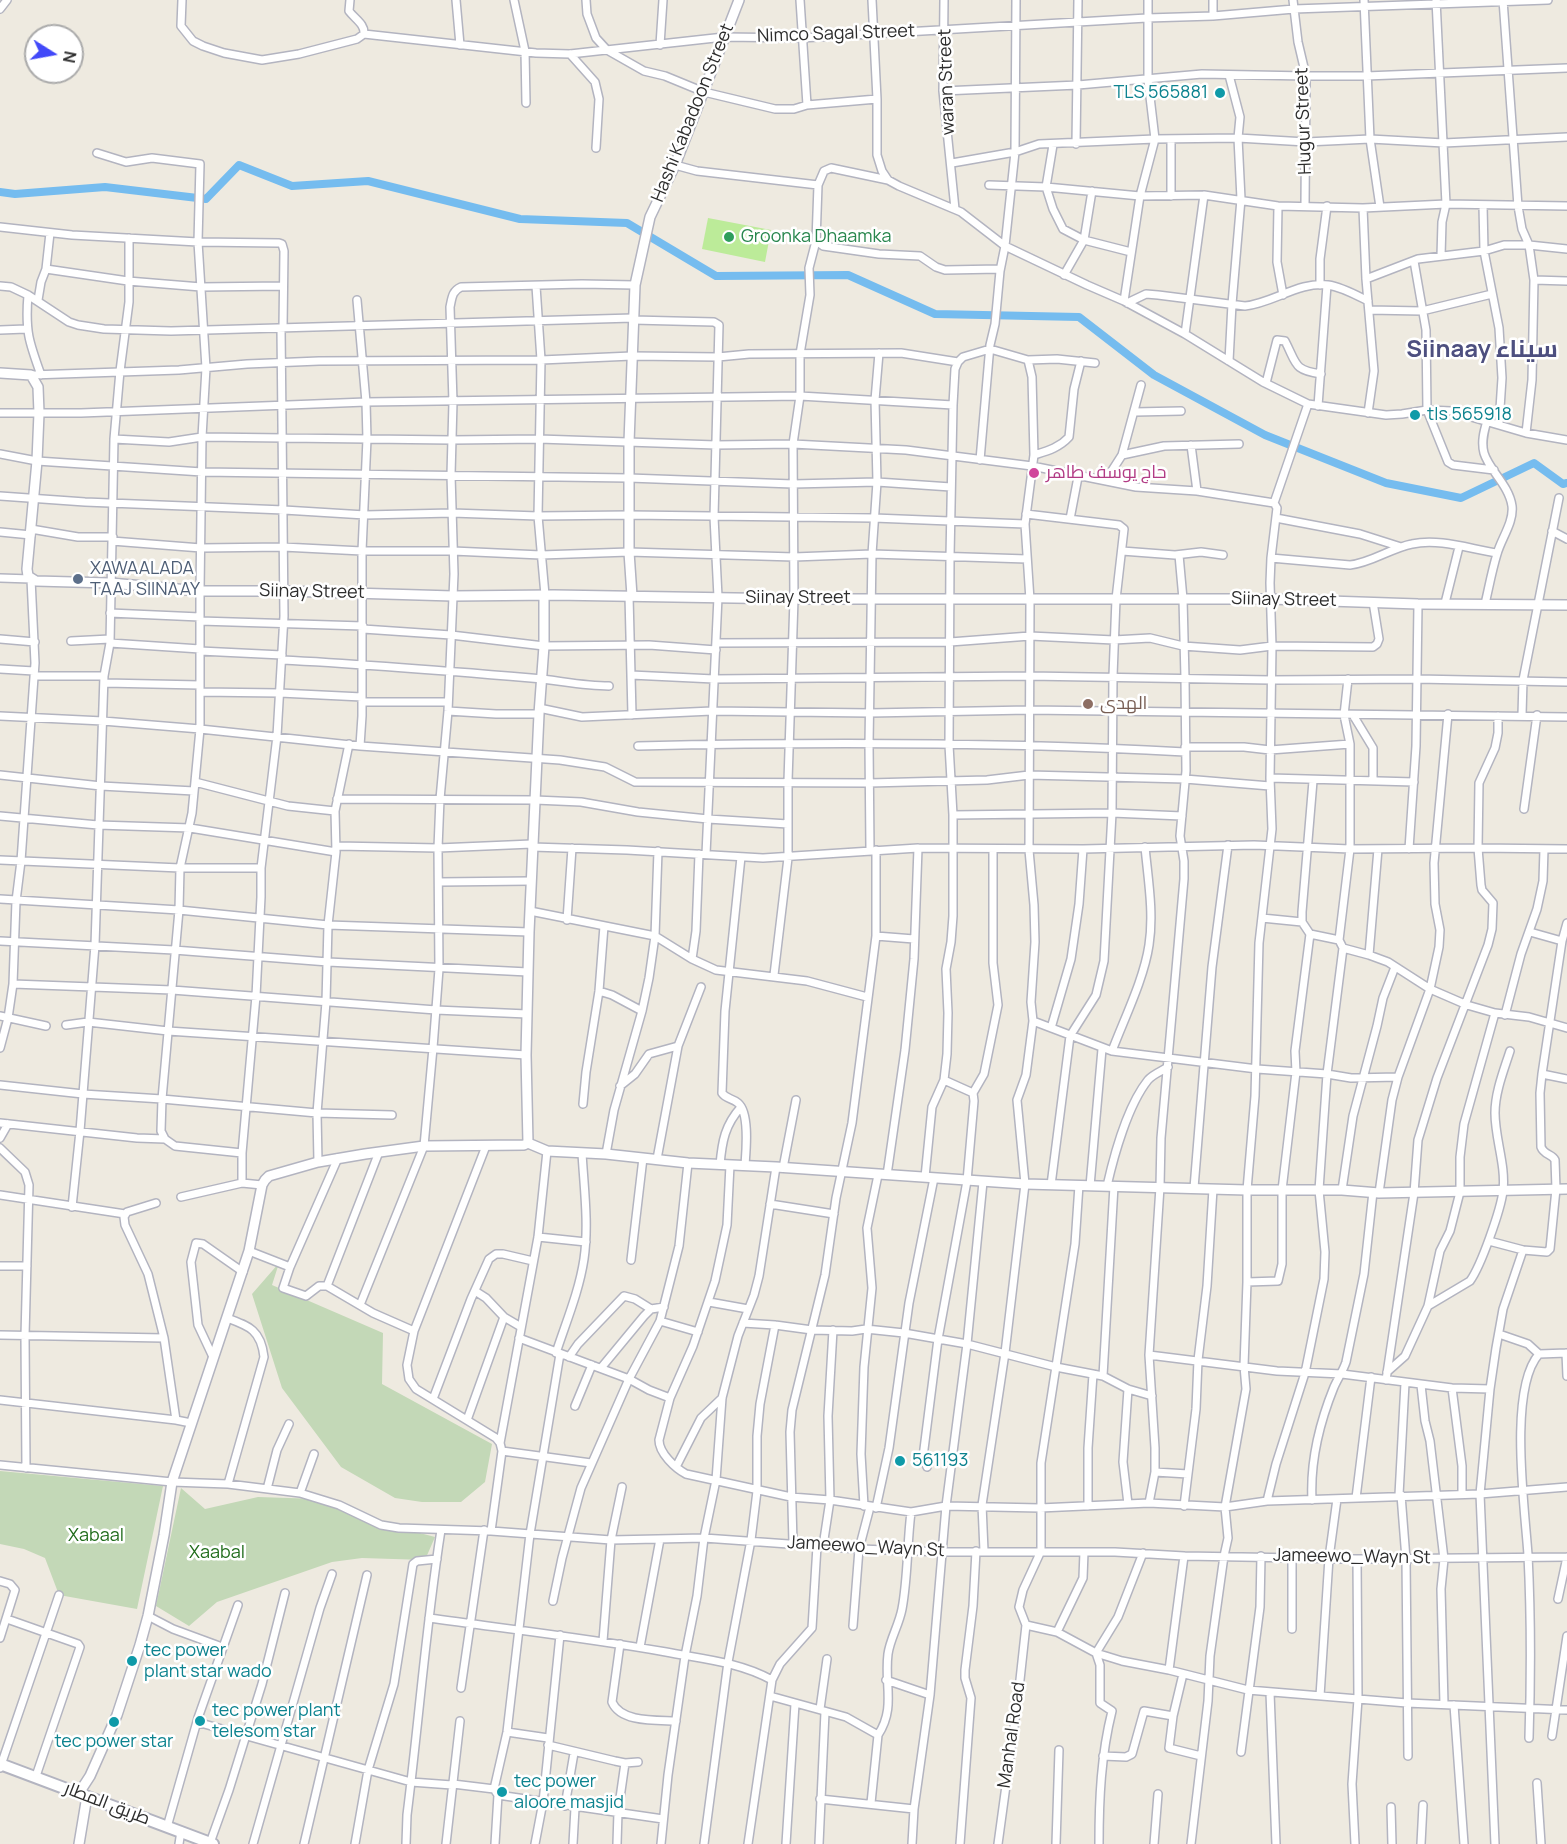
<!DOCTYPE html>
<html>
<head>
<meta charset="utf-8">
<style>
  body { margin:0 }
  #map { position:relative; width:1567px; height:1844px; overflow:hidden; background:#eeeae0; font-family:Manrope,sans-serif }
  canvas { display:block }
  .north { position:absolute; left:24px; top:24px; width:60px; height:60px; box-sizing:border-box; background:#fff; border:2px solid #ababab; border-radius:50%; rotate:101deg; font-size:16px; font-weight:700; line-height:24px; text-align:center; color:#2d2d2d }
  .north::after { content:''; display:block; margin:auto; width:21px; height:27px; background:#4249f9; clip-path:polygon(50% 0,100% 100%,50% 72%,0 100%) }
</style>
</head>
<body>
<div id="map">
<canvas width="1567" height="1844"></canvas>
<div class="north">N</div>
</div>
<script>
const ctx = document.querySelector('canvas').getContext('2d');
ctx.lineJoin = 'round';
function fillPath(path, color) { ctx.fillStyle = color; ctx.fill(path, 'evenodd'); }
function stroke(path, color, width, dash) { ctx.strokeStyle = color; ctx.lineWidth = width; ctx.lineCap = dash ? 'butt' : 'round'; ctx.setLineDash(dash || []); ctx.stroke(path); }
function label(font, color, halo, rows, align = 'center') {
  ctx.font = font + ' Manrope,Cairo,sans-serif'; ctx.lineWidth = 5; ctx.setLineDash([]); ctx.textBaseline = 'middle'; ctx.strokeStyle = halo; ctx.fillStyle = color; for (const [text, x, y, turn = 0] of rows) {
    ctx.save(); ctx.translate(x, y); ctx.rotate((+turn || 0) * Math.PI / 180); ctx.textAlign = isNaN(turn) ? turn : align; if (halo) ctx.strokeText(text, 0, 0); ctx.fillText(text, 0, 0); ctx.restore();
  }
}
fillPath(new Path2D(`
  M279 1263 272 1285 383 1333 382 1384 492 1444 485 1482 461 1502H422L395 1498 341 1467 282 1388 252 1294Z
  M0 1471 163 1486 137 1609 59 1595 45 1558 24 1549 0 1544Z
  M181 1488 205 1509 258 1497 319 1499 374 1521 435 1537 425 1560 362 1558 332 1562 217 1602 189 1626 156 1606Z`), '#c3d8b7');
fillPath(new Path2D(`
  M708 218 771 230 765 262 702 249Z`), '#bceb99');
stroke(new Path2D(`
  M0 192 15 194 105 187 206 199 239 165 292 186 368 181 520 219 627 223 716 276 848 275 935 314 1079 317 1154 375 1265 435 1386 483 1461 498 1534 463 1563 484 1567 483`), '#75bcef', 8);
const minor = new Path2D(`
  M182 0 181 26 193 41 203 46 224 53 262 60 299 54 357 39 364 34C365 24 355 19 349 11L350 0
  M456 0 460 45
  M514 0 525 51 526 103
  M586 0 587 14 596 38 607 50 644 71 665 76 704 92 775 109H794L807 105 877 99
  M800 0 807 105
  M872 0 877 99V155L882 171 888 180 899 186 961 212 1005 246 1087 285 1124 301 1185 334 1263 382 1308 404 1386 415 1402 414 1427 410 1451 411 1526 433 1567 440
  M944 0 943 91 955 209
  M1213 0V16
  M1293 0 1298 42 1306 76 1305 206
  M1364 0 1370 139 1380 207
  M1436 0 1446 204 1442 222 1441 256
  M1503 0 1518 206 1522 229 1529 245 1534 280 1532 380 1526 433
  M0 9 7 0
  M364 34 536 53 570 54 724 37 801 38 1147 18 1213 16 1294 9 1548 0
  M660 45 663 0
  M570 54 595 82 599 99 596 148
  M1229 75 1240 117 1238 138 1241 199 1232 304 1229 361
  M943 91 1078 85 1202 74 1306 76H1366L1567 68
  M1076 144 1078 0
  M1053 145 1046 187 1053 209 1063 229 1084 240 1131 252
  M97 153 126 162 152 158 200 164 198 242 206 368 202 437 200 591V729L192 813 180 868 179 910 162 1099 161 1131 165 1139 175 1146 242 1153
  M952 163 1015 152 1039 144 1155 139 1238 138 1306 142 1370 139 1444 143 1567 137
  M675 165 697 171 818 185
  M989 185 1046 187 1140 196 1204 195 1278 206 1363 208 1446 204 1567 206
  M1171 196V139
  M1483 205 1484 251 1499 328 1502 378 1499 424
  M1278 206 1277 262 1283 295
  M1363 208 1366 279 1374 371 1368 413
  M0 227 72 235 198 242 279 243 282 244 284 251 283 328
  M816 241 823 246 879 254 920 256 936 267 945 270 1000 269
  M1414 261 1426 330 1427 410 1448 462 1453 465 1494 470
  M46 269 50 233
  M1064 275 1084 240 1092 191
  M1366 279 1418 259 1484 251 1504 245H1529L1567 249
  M1534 280 1567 281
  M1320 285V259L1327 206
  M0 286 11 287 28 295 69 322 78 325 104 329 171 331 633 318
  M536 286 541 360 538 516 545 595
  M28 295C25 331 29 342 41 375
  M38 300 41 282 46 269 128 281 201 287 283 286
  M357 300 366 402 800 396 953 405
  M1124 301 1140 196 1155 139 1148 80V0
  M1127 303 1146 294 1158 295 1245 306C1273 303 1300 281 1328 285 1342 287 1356 295 1368 301
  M1369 310 1422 311 1492 294
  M633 320 714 322 719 325 714 517 718 597 706 854
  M0 330 26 329
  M1185 334 1204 195
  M31 375 179 370 247 364 319 361 541 360 632 356 718 357 749 354 901 353 958 362
  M1266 383 1277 340 1285 341C1297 364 1293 370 1321 374
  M1318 406 1327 285
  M1135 412 1181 411
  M0 413H81L366 402 367 439 362 551V716L360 746
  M114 439 169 442 202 437 452 440 539 439 716 445 793 444 906 450 1032 466 1136 487 1197 491 1274 503 1277 508 1271 558 1270 583 1272 646 1270 778 1272 829 1259 943 1255 1096 1247 1190V1282L1244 1366 1246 1389 1225 1507 1228 1538 1224 1556 1210 1656 1208 1701 1191 1844
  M1191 445 1197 491
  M0 454 37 461 202 472 629 478 793 484 877 482 951 487
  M1034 455C1047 451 1059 448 1069 437L1074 389 1081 361
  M1122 455 1164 446 1239 444
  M980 460 990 345 995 324 1000 271 1005 246 1015 152 1016 0
  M1106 480 1122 455 1141 385
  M0 496 85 502 284 510 365 515 452 513 538 516 629 515 874 518 1025 524
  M1274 503 1308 404
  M1026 514 1119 525 1124 529 1116 599 1113 676 1112 813 1104 961 1096 995 1070 1036 1051 1185
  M1276 518 1360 534 1401 547
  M1070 519 1078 477
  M31 529 78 537H113
  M1552 531 1567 539
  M0 532 31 535
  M112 541 201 548 283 547 362 551H453L541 555 629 552 794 557 872 554 1027 559
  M1122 551 1175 555 1201 552 1223 555
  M1271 558 1350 565C1371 563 1391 548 1412 544 1439 538 1470 549 1497 553
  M0 578 31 579 35 663 21 861 16 901 13 984 8 1018 0 1048
  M629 596 632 715
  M1445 603 1459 547
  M1485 604C1489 587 1492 570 1497 554 1501 539 1514 522 1512 506 1509 485 1489 470 1484 453 1481 442 1484 431 1487 421
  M110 613 200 617
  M200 621 363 626
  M363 629 451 635 544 646 649 645 716 650
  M0 639 35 642
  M71 641 110 639
  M110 643 200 649
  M716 643 950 642 1030 636 1114 640 1150 638 1183 646 1240 650 1272 646 1373 647 1377 644 1379 639 1373 602
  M200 651 282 655
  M282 660C365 664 448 671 531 678 557 680 582 686 609 686
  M0 669 34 671
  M631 675 714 679 1029 676 1271 680 1417 679 1567 682
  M34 676H104
  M105 683 200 685
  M200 692 280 693 362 697
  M362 702H448
  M539 708 582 717 712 711 870 713 1029 710 1567 717
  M448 711 496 714H539
  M1353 715 1373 748V781
  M1522 715 1523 680 1559 498
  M0 716 103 721 200 729 360 746 560 760 605 767 635 782 869 783 987 780 1029 775 1185 779 1270 786
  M638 746C821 742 1003 742 1185 752
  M1185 747H1244L1270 750 1350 744
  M0 775 101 786 194 791
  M1270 778 1414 782
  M195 782 288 806 335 811
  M337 799 535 800 581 802 638 812 708 819 788 824
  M1524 809 1537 715
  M953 815 1112 813 1182 816
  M0 816 98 825 190 828 336 852
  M337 846 438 848 532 844
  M532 847 627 850 763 858 918 848 1083 849 1254 845 1350 849 1478 848 1567 849
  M1378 849 1369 955 1388 962 1430 989 1467 1005 1495 1013 1529 1017 1567 1028
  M1409 849 1416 746 1418 604
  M870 850 869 744 872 554 877 482 875 400 879 353
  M741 857 725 1011 722 1093C726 1099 732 1098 738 1103 750 1113 746 1151 745 1165
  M0 860 180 868H261
  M439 882 531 881
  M0 899 179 910 328 925 529 932
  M530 911 655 936 692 959 716 970 807 981 867 997
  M1262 918 1302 922
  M567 920 572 848
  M1530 932 1562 941
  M1310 934 1339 940
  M876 936 914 939
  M0 941 174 950 328 962 528 972
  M1343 948 1369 955
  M692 959 696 931 699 854
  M774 975 788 858V781L794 599 793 444 800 396V354L810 295 809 268 816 241 818 185 824 171 831 168 888 180
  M13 984 172 990 436 1010 527 1014
  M599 991 612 995 642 1011
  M1505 1015 1521 954 1537 909 1543 881 1544 849
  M0 1016 46 1026
  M1033 1021 1112 1051 1257 1069 1327 1074 1351 1078 1398 1077
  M66 1025 88 1022 168 1031 526 1055
  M1051 1028 1071 959 1079 904 1083 849
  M1112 1051C1124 1019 1144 979 1149 945 1154 913 1148 879 1145 847
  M1542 1074 1567 1079
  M0 1085 83 1094 162 1099 317 1113 392 1115
  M620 1086 635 1074 649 1054 678 1046
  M973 1093 984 1074 998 1005 993 963V849
  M583 1104 586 1072 599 991 604 926
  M0 1123 137 1138 165 1139
  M0 1138 8 1124
  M486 1146 414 1331 407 1365 409 1379 416 1389 496 1438 500 1443
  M0 1148 25 1172 29 1185 25 1336 26 1468
  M606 1154 614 1110 642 1011 649 978 655 936 658 851
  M657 1159 678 1046 701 987
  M318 1162 317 1113 326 1002 328 925 336 852 335 811 349 744
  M720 1165C722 1141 725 1125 741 1107
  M730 1165 727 1225 715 1281 693 1346 670 1398 659 1440C659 1453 675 1468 686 1474L791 1497 830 1500 911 1512 946 1506 1040 1508 1149 1503 1225 1507 1267 1501 1480 1494 1567 1487
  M783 1168 796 1100
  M887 1175 905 1050 914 959 918 848
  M925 1177 932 1107 944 1080 947 1054 948 1013 946 969 951 942 953 916V815L949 745 950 557 953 405 955 369 958 362 963 357 990 349 1028 360 1057 359 1095 363
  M262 1185 242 1183V1153L256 996 261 897V868L277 736 284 616 281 328
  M1079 1185 1075 1244 1041 1463V1551L1023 1590 1019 1607 1026 1625 1057 1632 1096 1653 1122 1661 1169 1670 1248 1690 1407 1703 1567 1710
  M1090 1186 1102 1049
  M1107 1186C1114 1155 1128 1105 1148 1080 1153 1074 1162 1071 1168 1067
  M1194 1188 1212 967 1228 845
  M1342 1190 1353 1116 1377 1026 1383 998 1395 967
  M1379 1193 1392 1100 1398 1077 1430 989 1439 947 1440 930 1435 904 1434 863 1448 714
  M0 1195 125 1214
  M181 1197 242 1183
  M156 1203 127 1212 124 1217 125 1225 148 1274 164 1338 176 1420 191 1423
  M770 1204 834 1214
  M72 1207 80 1131 95 945 104 676 110 643 114 439 120 371 129 302V238
  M538 1237 586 1242
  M1489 1241 1523 1250 1547 1252 1550 1249 1556 1189 1555 1160C1552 1154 1544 1155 1541 1147L1540 1093 1542 1074 1562 941 1567 923
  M249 1251 290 1267 283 1288 306 1296 319 1286H327L373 1313 414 1331
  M631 1260 643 1158
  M0 1266H27
  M290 1267 338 1158
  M1247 1282 1278 1281 1282 1264V1190L1296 1072 1295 1051 1310 934 1302 922V912L1313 781
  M327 1286 379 1152
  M475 1291 486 1298 504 1317 521 1327
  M709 1302 748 1309
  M360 1305 424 1146 433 1048 439 969 438 848 440 799 448 711 454 574 451 475 453 402 450 307C452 298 452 291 461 287L582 284 635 285
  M1428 1306 1470 1281C1481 1266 1501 1209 1503 1191 1506 1165 1495 1139 1495 1113 1495 1092 1504 1070 1510 1051
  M227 1318C249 1326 261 1330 264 1357L228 1484
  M660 1321 698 1332
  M743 1323 775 1325 812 1330 852 1331 866 1329 904 1333 967 1344 1056 1367 1103 1376 1128 1389 1152 1396
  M1499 1334 1528 1344 1539 1354
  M0 1335 164 1338
  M519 1338 629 1379 649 1390 670 1398
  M556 1353C566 1322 579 1292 584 1259 589 1224 584 1188 582 1153
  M1566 1353 1567 1376
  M1149 1355 1277 1371 1342 1374 1452 1388 1490 1389
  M213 1357 198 1325 191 1262 196 1243 203 1244 243 1272
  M569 1357 578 1344 624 1296 635 1299 651 1309
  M601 1368 644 1316 651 1309 664 1307
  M1387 1372 1405 1356 1428 1306 1440 1251 1450 1231 1460 1192V1157L1464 1124 1495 1013
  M1103 1376 1114 1186
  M1386 1380 1414 1193 1418 1140 1437 1078 1488 945 1492 929 1493 903 1482 890 1481 885 1478 848 1479 783 1495 748 1498 733V716
  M1421 1385 1425 1421 1430 1441 1444 1559 1441 1589 1444 1704
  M1452 1388 1462 1466V1494
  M1128 1389 1123 1462 1128 1504
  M433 1399 471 1299 489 1259 496 1254H503L533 1261
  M0 1400 176 1420
  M575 1406 592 1365
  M467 1420 504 1317
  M502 1451 591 1463
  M0 1465 172 1482 228 1484 300 1493 339 1505 381 1525 399 1528 491 1531 611 1540 704 1538 859 1549 943 1552H1115L1184 1556 1357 1559 1567 1557
  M676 1467 701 1418 722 1398
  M927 1467 923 1457 938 1339 967 1181 974 1101 973 1093 944 1080
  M1155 1472 1188 1474
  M267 1489 277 1450 289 1424
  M300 1493 314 1454
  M1399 1495 1405 1383
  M1401 1495 1406 1559 1408 1756
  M1356 1498 1371 1377
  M1312 1500C1310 1460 1319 1424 1334 1387 1338 1378 1343 1371 1346 1362L1364 1274 1373 1192
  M1267 1501 1276 1464 1305 1373 1324 1279 1325 1252 1319 1190 1327 1074 1343 948 1339 940 1350 849V744L1344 715 1348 679
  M1149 1503 1155 1472V1448L1149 1355 1160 1187 1161 1138 1184 879V861L1180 836 1186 771 1185 678 1183 599 1179 555
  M864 1506 861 1454 864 1367 872 1288 867 1228 878 1175
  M1088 1506V1448L1093 1374
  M1184 1506 1196 1409 1198 1360 1207 1286 1213 1189
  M876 1508 889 1448 909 1303 934 1178
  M491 1531 502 1451 500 1443 538 1237 547 1151
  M793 1543 790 1432 792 1410 825 1275 836 1198 852 1123 876 936V850
  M823 1546 830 1500 828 1416 833 1330
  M984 1551 982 1505 1005 1353 1025 1184 1017 1100 1026 1075 1033 1021 1031 1002 1035 942 1034 905 1029 850 1030 600 1025 524 1034 455 1032 377 1028 360
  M0 1581 10 1584 15 1590 0 1638
  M1558 1599 1567 1557
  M553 1601 562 1558 581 1488 629 1379 660 1321 679 1246 688 1163
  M148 1616 173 1629 222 1647
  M429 1618C508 1629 587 1638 666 1652 703 1659 739 1662 772 1680
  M7 1619 78 1644 80 1647 36 1776
  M853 1626 859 1549 870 1507
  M1292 1629V1557
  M1057 1632 1083 1578 1084 1552
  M603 1641 611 1540 622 1487
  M620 1644 612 1702C621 1723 657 1720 676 1721
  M640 1647 660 1539
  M1169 1670 1184 1556
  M886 1680 930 1695
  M461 1688 484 1530
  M1270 1693 1276 1844
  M770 1696 846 1717 878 1735 871 1803
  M1320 1696 1329 1558 1337 1499
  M1454 1705 1464 1844
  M820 1709 827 1659
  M1173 1716 1183 1674
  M197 1722 411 1782 452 1785
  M507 1732 548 1738
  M878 1735C896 1708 884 1684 888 1654 890 1639 899 1625 902 1609 908 1577 907 1544 911 1512
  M1552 1736 1567 1636
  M1529 1738C1531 1677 1531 1615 1528 1555 1525 1509 1508 1389 1539 1354L1567 1353
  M548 1745 615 1761 625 1763 638 1762
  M1241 1752 1260 1607 1261 1556
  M1103 1756 1126 1757 1132 1754 1144 1711 1173 1716 1169 1748 1201 1756
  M0 1768 59 1595
  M1537 1783 1541 1844
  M453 1784 494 1789
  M498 1795 663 1819
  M820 1799 914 1809
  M565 1806 574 1753
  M1391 1807 1392 1844
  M167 1827 198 1718 238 1605
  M210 1843 229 1790 262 1684 285 1593
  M179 1844 181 1831
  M253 1844 320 1608 332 1574
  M304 1844 367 1575
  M355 1844 368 1770 394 1684 413 1564 417 1561 437 1559
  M406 1844 407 1815C419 1720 426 1625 441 1530
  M446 1844 460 1721
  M495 1844 498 1795 494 1789 507 1732 530 1534 560 1354
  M535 1844 543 1802 560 1635
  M573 1844 575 1808
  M617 1844 618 1812 625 1763
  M661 1844 668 1775 685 1656 697 1596 704 1538 716 1480 722 1398 738 1336 754 1295 759 1276 776 1167
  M704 1844 728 1662 751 1540 757 1491V1436L760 1404 775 1325
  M748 1844 772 1680 780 1664 812 1628 817 1546
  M786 1844 795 1704
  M819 1844 825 1712
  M912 1844 914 1809 930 1695 946 1506 967 1344 983 1182
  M960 1844 971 1698 965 1678V1670L973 1606 976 1551
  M998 1844 1018 1698 1026 1625
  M1056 1844 1059 1750
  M1099 1844C1099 1799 1101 1755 1112 1711L1100 1703V1665L1096 1653 1118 1617 1143 1553
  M1154 1844 1158 1794
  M1355 1844 1352 1784 1358 1699 1357 1559
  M1421 1844 1423 1805
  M1495 1844 1480 1494 1490 1389 1496 1348 1503 1309 1523 1250`);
const tertiary = new Path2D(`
  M0 373 31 375 38 387 39 413 37 461 27 569 28 576 36 581 110 583 200 591H285L453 596 554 595 794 599H1270L1418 604 1567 605
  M632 596 629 552V442L635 285 650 217 675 165 739 0
  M528 1143 526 1055 529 932 539 714 544 646V595
  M79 1793 90 1776 117 1715 140 1645 148 1616 164 1535 172 1482 249 1251 262 1185 265 1180 269 1176 318 1162 365 1154 424 1146 524 1145 528 1143 547 1151 606 1154 688 1163 776 1167 1025 1184 1247 1190H1342L1379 1193 1567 1189
  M79 1844 87 1796`);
const secondary = new Path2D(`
  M0 1764 213 1844`);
stroke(minor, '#b3b4c0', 10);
stroke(tertiary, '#b3b4c0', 12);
stroke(secondary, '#b3b4c0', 14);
stroke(minor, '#fff', 7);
stroke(tertiary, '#fff', 9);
stroke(secondary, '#fff', 10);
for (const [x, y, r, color] of [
  [1220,93,6,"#0f9aa8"],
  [729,237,6,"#2e9e5b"],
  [1415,415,6,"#0f9aa8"],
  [1034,473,6,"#d1479c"],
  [78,579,6,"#5c6f8a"],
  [1088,704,6,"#8d6e63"],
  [900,1461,6,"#0f9aa8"],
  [132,1661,6,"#0f9aa8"],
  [200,1721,6,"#0f9aa8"],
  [114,1722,6,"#0f9aa8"],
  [502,1792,6,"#0f9aa8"]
]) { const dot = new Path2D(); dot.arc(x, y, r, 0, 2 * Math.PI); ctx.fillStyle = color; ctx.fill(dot); stroke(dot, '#fff', 2); }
label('18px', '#2d2d2d', '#fff', [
  ["Nimco Sagal Street",836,34,-2],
  ["waran Street",947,82,-92],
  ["Hashi Kabadoon Street",693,113,-68],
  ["Hugur Street",1304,121,-92],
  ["Siinay Street",312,592,1],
  ["Siinay Street",798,598],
  ["Siinay Street",1284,600,1],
  ["Jameewo_Wayn St",866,1547,3],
  ["Jameewo_Wayn St",1352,1557,1],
  ["Manhal Road",1012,1735,-82],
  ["طريق المطار",107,1804,21]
]);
label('18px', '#0d838f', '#fff', [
  ["TLS 565881",1208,93,"right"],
  ["tls 565918",1427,415],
  ["561193",912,1461],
  ["tec power",144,1651],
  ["plant star wado",144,1672],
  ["tec power plant",212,1711],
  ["telesom star",212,1732],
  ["tec power star",114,1742,"center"],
  ["tec power",514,1782],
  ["aloore masjid",514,1803]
], 'left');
label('18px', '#27864d', '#fff', [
  ["Groonka Dhaamka",741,237]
], 'left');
label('18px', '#b23c85', '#fff', [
  ["حاج يوسف طاهر",1046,473]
], 'left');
label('18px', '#4e5e75', '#fff', [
  ["XAWAALADA",90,569],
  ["TAAJ SIINAAY",90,590]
], 'left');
label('18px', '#785e54', '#fff', [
  ["الهدى",1100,704]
], 'left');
label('18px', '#206c1b', '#fff', [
  ["Xabaal",96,1536],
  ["Xaabal",217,1553]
]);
label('bold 24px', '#4d4f7f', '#fff', [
  ["Siinaay سيناء",1482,350]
]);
</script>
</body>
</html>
